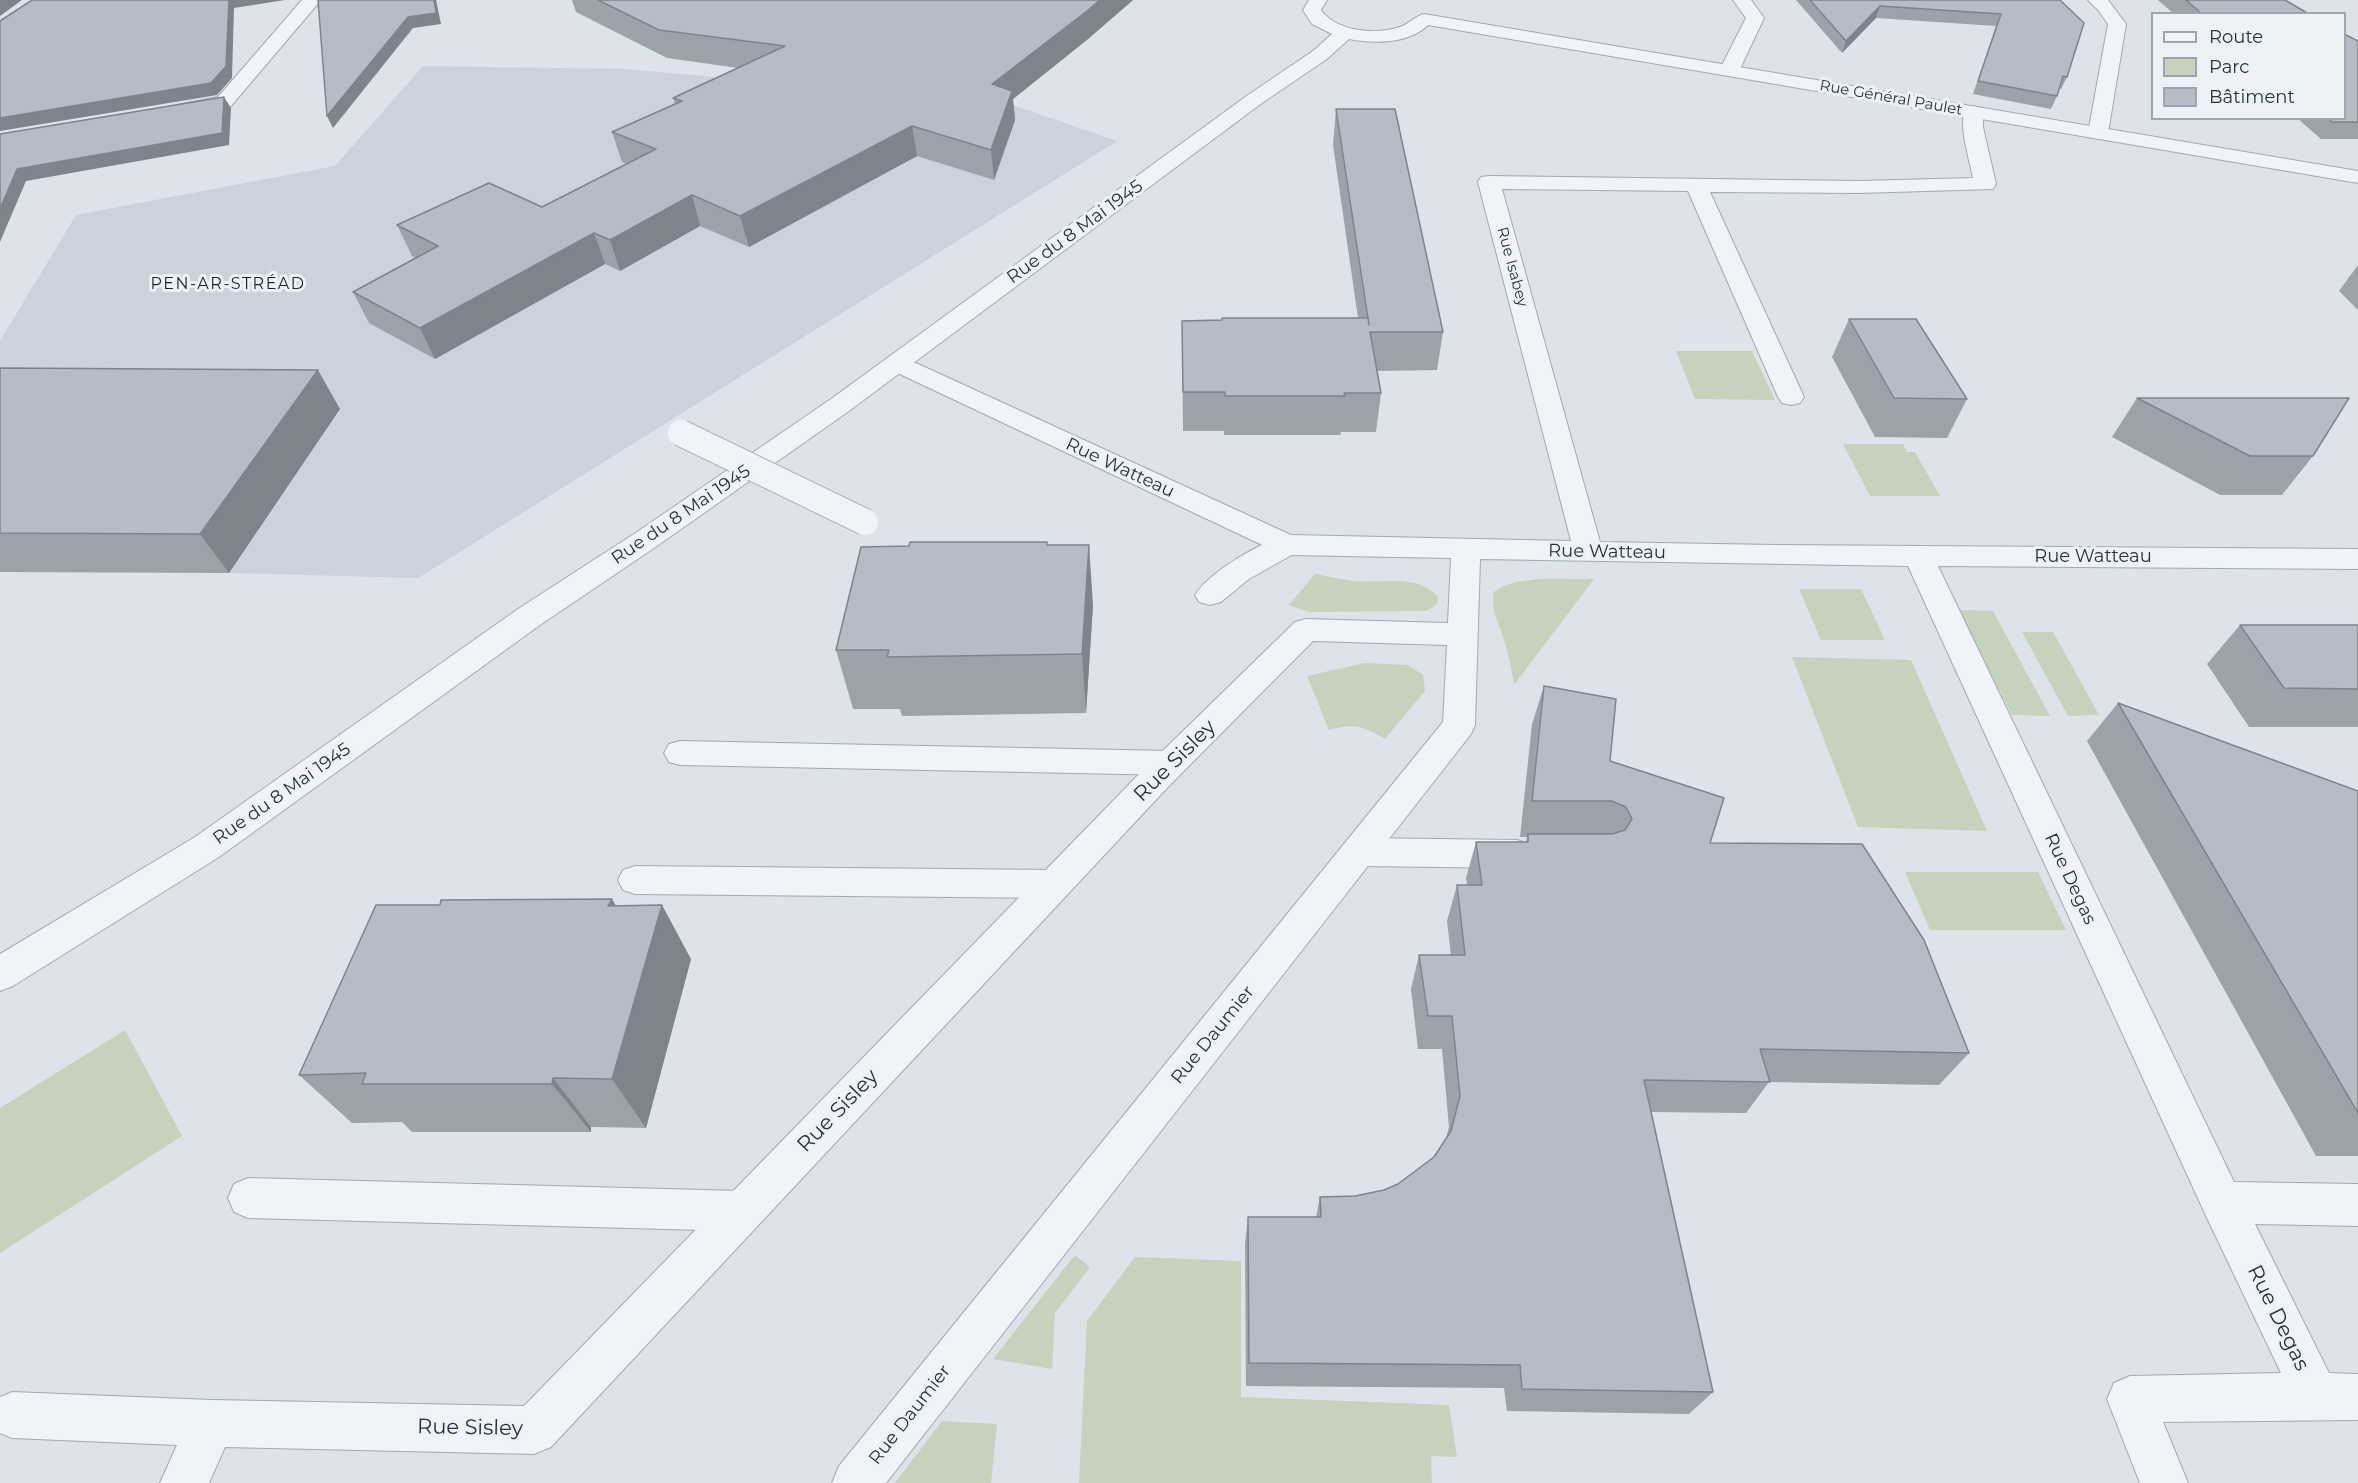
<!DOCTYPE html>
<html>
<head>
<meta charset="utf-8">
<style>
  body { margin:0 }
  #map { position:relative; width:2358px; height:1483px; overflow:hidden; background:#dde3e9; font-family:Montserrat,sans-serif }
  canvas { display:block }
  .legend { position:absolute; left:2151px; top:12px; width:195px; height:108px; box-sizing:border-box; background:#edf2f6; border:2px solid #9da5ae; margin:0; padding:8px 10px; list-style:none; font-size:18px; color:#253241 }
  .legend li { display:flex; align-items:center; gap:12px; height:30px }
  .legend b { width:30px; border:2px solid #9da5ae }
</style>
</head>
<body>
<div id="map">
<canvas width="2358" height="1483"></canvas>
<ul class="legend">
<li><b style="height:8px;background:#f0f3f7"></b>Route</li>
<li><b style="height:16px;background:#c5d3bd"></b>Parc</li>
<li><b style="height:16px;background:#b4bdc6"></b>Bâtiment</li>
</ul>
</div>
<script>
const ctx = document.querySelector('canvas').getContext('2d');
ctx.lineJoin = 'round';
function fillPath(path, color) { ctx.fillStyle = color; ctx.fill(path, 'evenodd'); }
function stroke(path, color, width, dash) { ctx.strokeStyle = color; ctx.lineWidth = width; ctx.lineCap = dash ? 'butt' : 'round'; ctx.setLineDash(dash || []); ctx.stroke(path); }
function label(font, color, halo, rows, align = 'center') {
  ctx.font = font + ' Montserrat,sans-serif'; ctx.lineWidth = 6; ctx.setLineDash([]); ctx.textBaseline = 'middle'; ctx.strokeStyle = halo; ctx.fillStyle = color; for (const [text, x, y, turn = 0] of rows) {
    ctx.save(); ctx.translate(x, y); ctx.rotate((+turn || 0) * Math.PI / 180); ctx.textAlign = isNaN(turn) ? turn : align; if (halo) ctx.strokeText(text, 0, 0); ctx.fillText(text, 0, 0); ctx.restore();
  }
}
fillPath(new Path2D(`
  M423 66 625 69 1007 103 1117 141 418 578 229 573 340 410 0 406V341L76 215 335 166Z`), '#cbd2db');
fillPath(new Path2D(`
  M1676 351H1752L1775 400 1695 399Z
  M1843 444H1903L1907 452H1915L1940 496H1870Z
  M1315 574C1328 576 1340 579 1353 581 1380 584 1418 573 1438 597L1437 604 1426 611 1309 612 1289 605Z
  M1594 579 1514 685C1512 671 1509 657 1505 643 1500 625 1490 610 1494 592 1516 574 1566 580 1594 579Z
  M1799 589H1861L1885 640H1821Z
  M1958 610 1993 611 2050 716 2012 715Z
  M2022 632H2053L2099 715 2068 716Z
  M1792 657 1911 660 1987 831 1858 827Z
  M1364 663 1408 665 1423 675 1425 691 1385 739C1363 726 1355 723 1329 730L1307 676Z
  M1905 872H2038L2066 930H1930Z
  M125 1030 182 1136 0 1253V1108Z
  M1075 1255 1090 1267 1055 1313 1052 1369 993 1359Z
  M1135 1257 1241 1261V1397L1449 1405 1457 1457 1431 1456 1432 1483H1079L1087 1321Z
  M942 1421 997 1424 991 1483H895Z`), '#c5d3bd');
const service = new Path2D(`
  M680 741 1172 751 1183 754 1188 763 1183 772 1172 775 680 765 669 762 664 753 669 744Z
  M1359 838 1517 840 1529 844 1534 854 1529 864 1517 868 1359 866 1347 862 1342 852 1347 842Z
  M635 866 1055 870 1067 874 1072 884 1067 894 1055 898 635 894 623 890 618 880 623 870Z
  M248 1178 742 1191 756 1197 762 1211 756 1225 742 1231 248 1218 234 1212 228 1198 234 1184Z`);
const pedestrian = new Path2D(`
  M1287 535 1297 538 1301 545 1297 552 1249 579 1221 602 1210 605 1199 602 1195 595C1209 572 1261 542 1287 535Z`);
const minor = new Path2D(`
  M302 0H321L231 106 184 115 177 113 174 109 177 105 218 97Z
  M1733 0H1751L1764 18 1739 71 1736 75H1722L1719 71 1746 18Z
  M2088 0H2108L2126 24 2108 133 2105 137 2098 139 2091 137 2088 133 2108 24 2098 10Z
  M1973 106 1980 108 1983 112V127L1996 184 1993 189 1859 193 1710 192 1804 397 1800 403 1791 405 1782 403 1778 397 1688 191 1502 189 1600 542 1776 545 2358 549V569L1938 566 2234 1182 2358 1184V1226L2255 1224 2329 1373 2358 1374V1420L2163 1422 2188 1483H2140L2107 1399 2114 1383 2130 1376 2281 1373 2207 1218 1908 566 1480 559 1475 725 1471 734 886 1483H832L839 1466 1443 722 1447 645 1313 641 1167 788 551 1447 534 1454 225 1447 209 1483H160L177 1445 12 1438 0 1433V1397L12 1392 212 1400 524 1406 1143 770 1295 622 1306 619 1448 623 1451 558 1287 555 1277 552 887 368 883 363 887 358 896 355 905 358 1291 535 1571 541 1478 182 1481 177 1489 176 1859 181 1973 178C1970 162 1957 121 1966 108Z`);
const tertiary = new Path2D(`
  M1309 0H1327L1321 10C1337 32 1376 35 1400 27 1409 24 1415 16 1424 14L2358 171V183L1428 25C1409 44 1374 44 1349 39L1327 59 1262 103 849 411 657 546 540 625 219 857 13 986 0 991V954L195 837 518 609 637 532 831 399 1248 95 1313 51 1332 34 1312 24 1303 10Z`);
stroke(service, '#a2aab3', 2);
stroke(pedestrian, '#a2aab3', 2);
stroke(minor, '#a2aab3', 2);
stroke(tertiary, '#a2aab3', 2);
fillPath(service, '#f0f3f7');
fillPath(pedestrian, '#f0f3f7');
fillPath(minor, '#f0f3f7');
fillPath(tertiary, '#f0f3f7');
const pedestrianBridge = new Path2D(`
  M681 433 865 522`);
stroke(pedestrianBridge, '#a2aab3', 28, []);
stroke(pedestrianBridge, '#f0f3f7', 26);
fillPath(new Path2D(`
  M572 0H1133L1088 39 1013 99 1015 120 994 180 917 156 749 247 700 226 620 271 605 264 435 359 369 323 353 292 415 258 412 256 397 225 542 207 627 164 622 162 612 132 675 104 673 98 738 68 667 58 576 12Z
  M1796 0H2060L2067 77 2061 89H2059L2057 96 2051 109 1973 94 1996 26 1876 18 1842 53Z
  M2158 0H2285L2309 14H2174Z
  M2358 41V139H2321L2297 118H2344Z
  M1336 109 1443 332 1437 370 1377 371 1381 393 1376 432H1341L1340 435H1224V431H1183L1182 321 1358 318 1333 145Z
  M2358 265V310L2339 291Z
  M1849 319 1967 399 1947 438 1875 437 1832 357Z
  M0 368 340 409 229 573 0 572Z
  M2137 398 2313 456 2282 495H2220L2112 437Z
  M1047 545 1093 605 1086 713 902 716 900 709H853L836 650Z
  M2240 625H2358V727H2249L2207 664Z
  M1544 686 1610 761 1710 843 1969 1053 1939 1085 1769 1082 1746 1113 1651 1112 1713 1392 1689 1414 1507 1411 1504 1388 1246 1386 1245 1244 1248 1217H1316L1320 1197 1355 1196 1384 1190 1398 1184 1434 1157 1446 1139 1449 1127 1442 1049H1418L1411 989 1419 955H1451L1447 921 1457 885H1467L1466 878 1476 842H1526L1527 837H1520L1532 724Z
  M2118 703 2358 791V1156H2316L2087 741Z
  M612 899 615 906 691 959 646 1128 591 1127V1132H412L402 1122 352 1123 299 1075 440 905Z`), '#9ba3aa');
fillPath(new Path2D(`
  M0 0H22L0 16Z
  M229 0H285L234 8 232 78 217 95 0 131V118Z
  M434 0H436L441 24 413 28 333 128 327 116 408 17Z
  M1100 0H1133L1088 39 1013 99 1015 120 994 180 991 150 992 84Z
  M1880 6 1876 18 1842 53 1846 41Z
  M224 97 231 108 229 145 26 181 0 242V209L17 169Z
  M912 126 917 156 749 247 740 216Z
  M692 195 700 226 620 271 610 240Z
  M594 233 605 264 435 359 420 328Z
  M318 370 340 409 229 573 200 534Z
  M1089 545 1093 605 1086 713 1082 654Z
  M612 899 643 953 608 906Z
  M662 905 691 959 646 1128 612 1079Z
  M553 1078 591 1127V1132L552 1084Z`), '#7e848b');
const building = new Path2D(`
  M32 0H229L226 66 211 83 0 118V21Z
  M318 0H434L436 13 408 17 327 116Z
  M598 0H1100L1087 11 992 84 1012 91 991 150 912 126 740 216 692 195 610 240 594 233 420 328 353 292 438 246 397 225 489 183 542 207 656 149 612 132 682 101 673 98 785 46 659 30Z
  M1810 0H2060L2084 23 2067 77 2063 76 2057 96 1978 81 2001 14 1880 6 1846 41Z
  M2186 0H2285L2309 14H2202Z
  M2344 34 2358 41V122H2332L2328 118H2344Z
  M224 97 222 133 17 169 0 209V134Z
  M1336 109H1395L1443 332H1370L1381 393H1344L1345 396H1225V392H1183L1182 321 1222 320V318H1368L1369 325Z
  M1849 319H1916L1967 399 1894 398Z
  M0 368 318 370 200 534 0 533Z
  M2137 398H2349L2313 456H2250Z
  M910 542H1047V545H1089L1082 654 887 657 889 650H836L861 547 909 546Z
  M2240 625H2358V689L2284 688Z
  M1544 686 1616 699 1610 761 1724 798 1710 843 1862 844 1924 940 1969 1053 1760 1049 1770 1082 1644 1080 1713 1392 1522 1389 1520 1365 1249 1363 1248 1217H1321L1320 1197 1355 1196 1384 1190 1398 1184 1434 1157 1451 1131 1460 1096 1452 1016H1428L1419 955H1465L1457 885H1482L1476 842H1528V834H1612L1625 830 1632 819 1626 807 1612 801H1532Z
  M2118 703 2358 791V1113Z
  M612 899 608 906 662 905 612 1079 553 1078 552 1084H362L366 1073 299 1075 376 905H440L441 900Z`);
fillPath(building, '#b4bdc6');
stroke(building, '#7e848b', 1.5);
label('15px', '#253241', '#edf2f6', [
  ["Rue Général Paulet",1891,98,10],
  ["Rue Isabey",1512,267,75]
]);
ctx.letterSpacing = '1.5px';
label('16px', '#172331', '#edf2f6', [
  ["PEN-AR-STRÉAD",228,284]
]);
ctx.letterSpacing = '0px';
label('18px', '#253241', '#edf2f6', [
  ["Rue du 8 Mai 1945",1075,232,-36],
  ["Rue Watteau",1120,468,25],
  ["Rue du 8 Mai 1945",681,515,-34],
  ["Rue Watteau",1607,552,1],
  ["Rue Watteau",2093,557],
  ["Rue du 8 Mai 1945",282,794,-35],
  ["Rue Degas",2070,879,65],
  ["Rue Daumier",1213,1035,-51],
  ["Rue Daumier",910,1415,-52]
]);
label('21px', '#253241', '#edf2f6', [
  ["Rue Sisley",1175,761,-45],
  ["Rue Sisley",838,1111,-46],
  ["Rue Degas",2278,1318,64],
  ["Rue Sisley",470,1428,1]
]);
</script>
</body>
</html>
